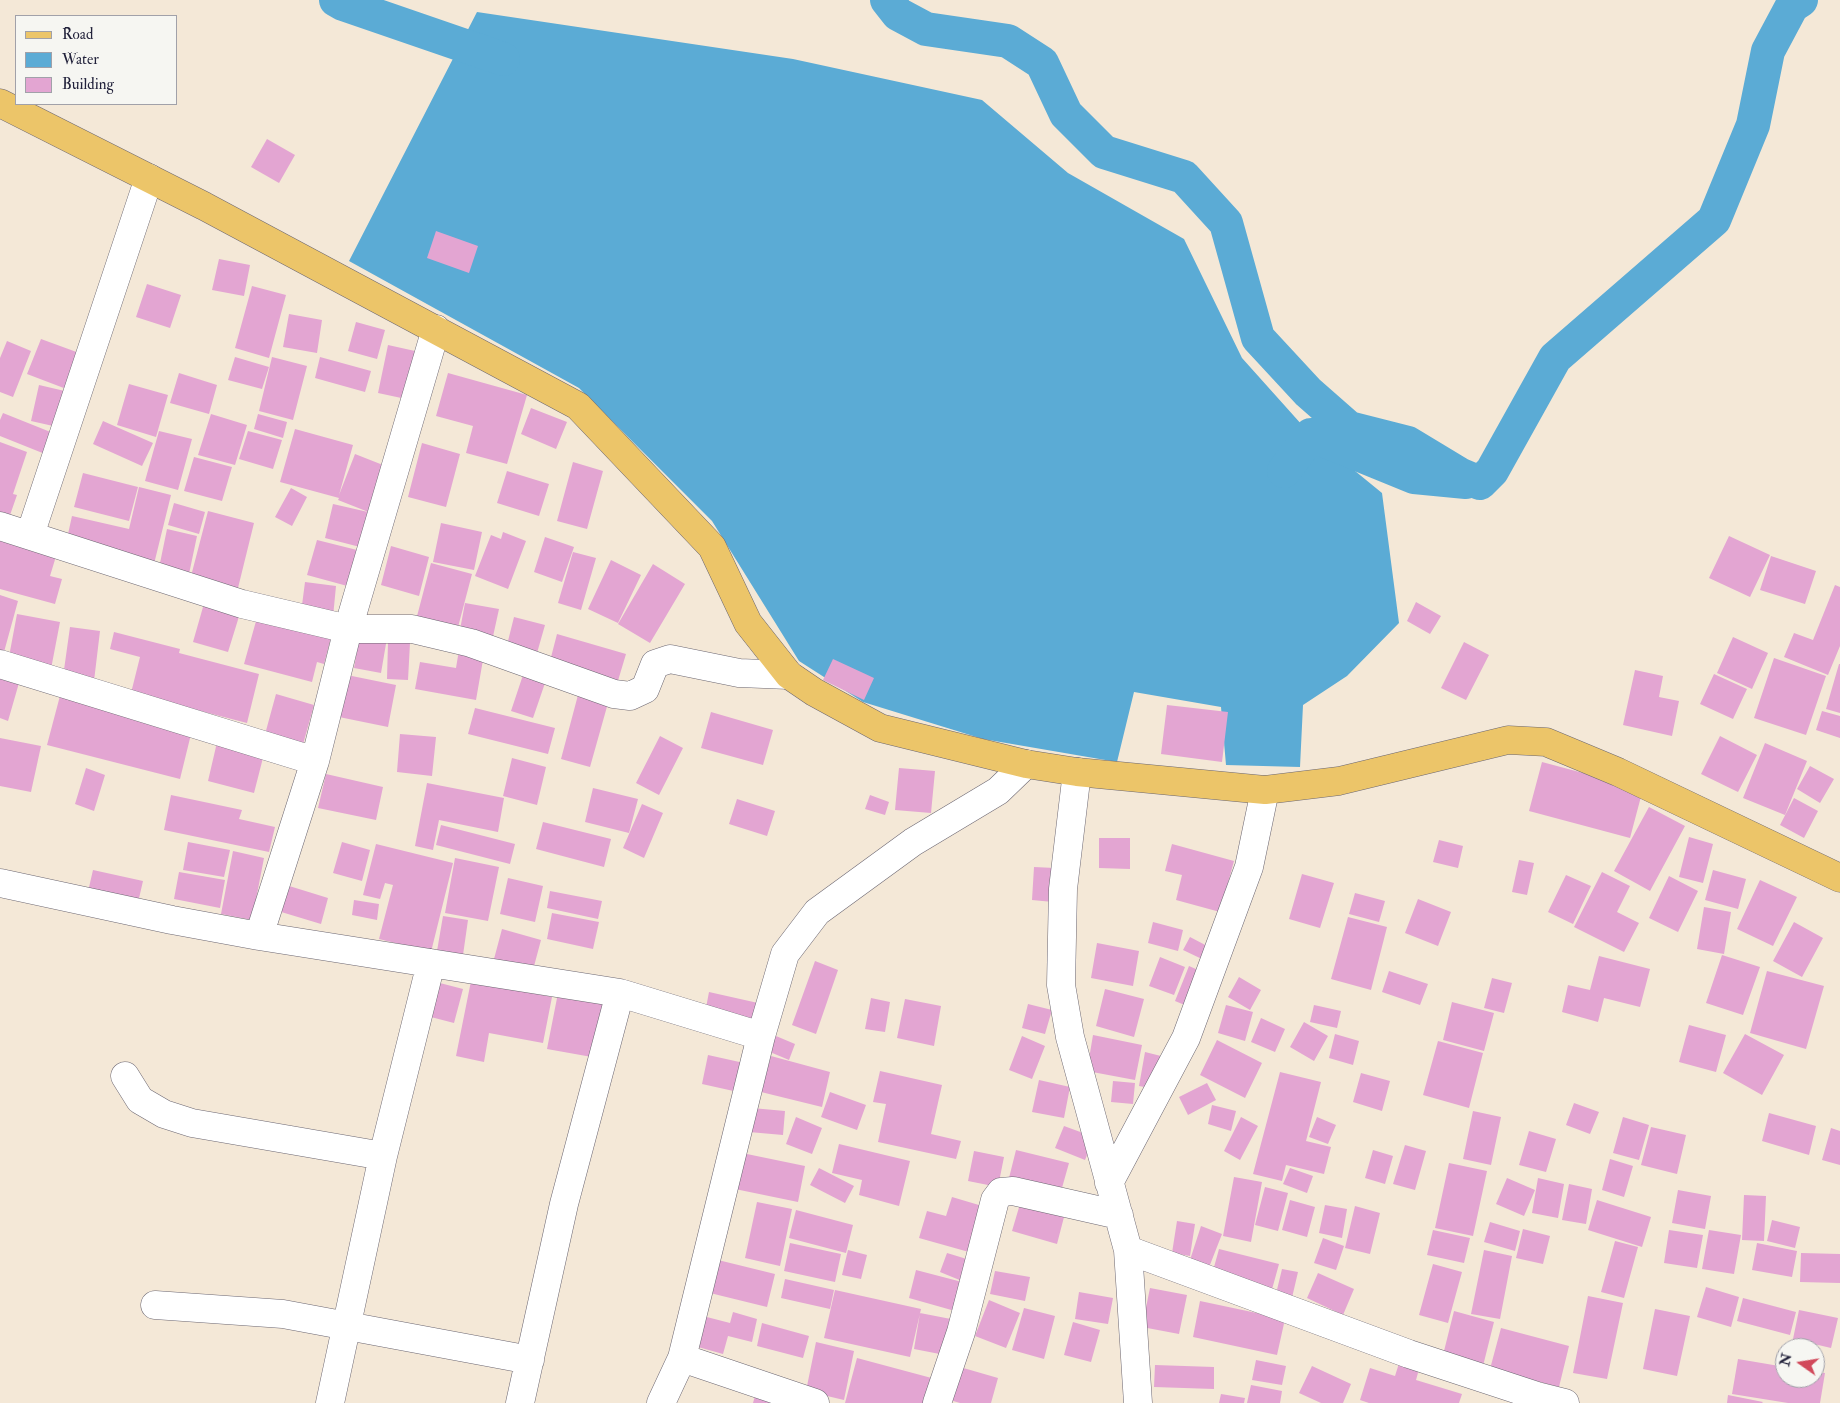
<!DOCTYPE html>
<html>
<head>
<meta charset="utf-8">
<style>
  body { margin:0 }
  #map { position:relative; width:1840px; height:1403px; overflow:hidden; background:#f4e8d7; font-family:"IM FELL Double Pica",serif }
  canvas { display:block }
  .legend { position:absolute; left:15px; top:15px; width:162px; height:90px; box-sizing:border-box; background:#f6f6f2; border:1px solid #a1a1a9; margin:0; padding:6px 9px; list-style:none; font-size:15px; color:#22223b }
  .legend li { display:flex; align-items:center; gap:10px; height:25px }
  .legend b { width:25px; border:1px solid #a1a1a9 }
  .north { position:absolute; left:1775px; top:1338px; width:50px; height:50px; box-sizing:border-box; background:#f6f6f2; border:1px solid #a1a1a9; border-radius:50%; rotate:283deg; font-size:14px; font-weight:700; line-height:20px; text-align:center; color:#22223b }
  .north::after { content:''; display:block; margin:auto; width:18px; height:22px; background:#d1495b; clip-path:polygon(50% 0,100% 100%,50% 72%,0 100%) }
</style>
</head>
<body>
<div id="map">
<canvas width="1840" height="1403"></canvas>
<ul class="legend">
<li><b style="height:6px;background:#ecc569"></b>Road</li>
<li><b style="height:14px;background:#5babd5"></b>Water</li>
<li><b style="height:14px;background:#e3a5d2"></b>Building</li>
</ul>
<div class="north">N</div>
</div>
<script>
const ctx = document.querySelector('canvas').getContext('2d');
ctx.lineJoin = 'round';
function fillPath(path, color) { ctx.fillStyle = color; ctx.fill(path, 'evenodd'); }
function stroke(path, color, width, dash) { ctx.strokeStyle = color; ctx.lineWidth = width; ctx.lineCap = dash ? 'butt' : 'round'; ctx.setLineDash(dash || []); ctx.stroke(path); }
fillPath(new Path2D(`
  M477 12 793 59 982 100 1068 173 1184 239 1242 358 1311 435 1382 493 1399 623 1347 676 1303 705 1300 767 1226 765 1221 707 1134 692 1117 762 983 739 863 702 799 661 712 521 579 388 349 261Z`), '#5babd5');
stroke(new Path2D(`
  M336 0 343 4 503 59
  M887 0 898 14 926 29 1008 41 1042 63 1066 114 1104 152 1184 177 1226 223 1258 338 1308 392 1349 428 1408 443 1461 475 1480 483 1492 471 1555 358 1714 220 1753 125 1768 51 1792 6 1801 0
  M1284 471 1311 435 1414 477 1466 482`), '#5babd5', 34);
fillPath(new Path2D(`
  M267 139 295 155 279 183 251 167Z
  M436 231 478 246 469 273 427 258Z
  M219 259 250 265 244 296 212 290Z
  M147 284 181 295 170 328 136 317Z
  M252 286 286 295 269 358 235 348Z
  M289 314 322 320 317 353 283 347Z
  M356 322 385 330 377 359 348 351Z
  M41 339 82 354 69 390 27 374Z
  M7 341 31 351 13 397 0 392V358Z
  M388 345 415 351 406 399 378 393Z
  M235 357 269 367 262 389 228 380Z
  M272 357 307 366 293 420 259 411Z
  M320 357 371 371 365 392 315 378Z
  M179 373 217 385 209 414 170 403Z
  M448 373 527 395 507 464 466 453 473 426 436 416Z
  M129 384 168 395 156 437 117 425Z
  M39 385 69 392 62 428 31 421Z
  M531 408 567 422 556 449 521 434Z
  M3 413 53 433 45 454 0 436V420Z
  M211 414 247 425 235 465 198 455Z
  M258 414 287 422 283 438 254 429Z
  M103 421 153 443 142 466 93 444Z
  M295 429 353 445 339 495 355 454 388 467 371 513 338 500 339 498 280 482Z
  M159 431 192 439 178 490 145 481Z
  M248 431 282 440 273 469 239 459Z
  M0 442 27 452 13 494 17 495 9 518 0 515Z
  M422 443 460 454 446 507 408 497Z
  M194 457 232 467 222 501 184 491Z
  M573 462 603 471 587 529 557 521Z
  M507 471 549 484 539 516 497 503Z
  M83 473 138 487 129 521 74 507Z
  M139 487 171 495 154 564 66 543 72 516 129 529Z
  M291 488 307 497 292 526 275 517Z
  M174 503 205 512 199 534 168 525Z
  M333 504 368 512 360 547 325 538Z
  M208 511 254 523 237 592 190 580Z
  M441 523 482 532 474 570 433 562Z
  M167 529 197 536 189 574 159 568Z
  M503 532 526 541 508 589 475 576 491 535 501 539Z
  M1729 536 1770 555 1750 597 1709 578Z
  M0 537 57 553 50 576 62 579 55 604 0 589Z
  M545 537 574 547 562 582 534 572Z
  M317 540 361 551 351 587 307 575Z
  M391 546 429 557 419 596 381 585Z
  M573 552 596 558 581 610 558 603Z
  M1771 556 1816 571 1805 604 1760 590Z
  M611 560 641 575 618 623 588 609Z
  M431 563 472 574 457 631 416 620Z
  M653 564 685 584 650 643 618 624Z
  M305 582 336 586 333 617 301 613Z
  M1835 585 1840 587V646L1828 675 1784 657 1794 633 1813 640Z
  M0 595 18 601 4 652 0 651Z
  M205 600 241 610 228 652 193 642Z
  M1416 602 1441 616 1430 634 1407 621Z
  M465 603 499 609 492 641 459 635Z
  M17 614 60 622 51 669 8 662Z
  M258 614 332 634 324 664 317 662 312 682 244 664Z
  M514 617 545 625 537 653 507 645Z
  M70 627 100 631 94 681 63 677Z
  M114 632 180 649 179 653 259 674 247 723 131 693 140 657 110 649Z
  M360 633 387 638 381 673 354 668Z
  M557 634 626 654 617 684 549 665Z
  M1733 637 1768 653 1752 689 1717 673Z
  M388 642 410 643 408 680 387 679Z
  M1464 642 1489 655 1466 700 1441 688Z
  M459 650 484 654 476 700 415 689 420 662 456 668Z
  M1774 658 1826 676 1806 735 1754 718Z
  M833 659 874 678 864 700 823 680Z
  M1839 664H1840V713L1826 709Z
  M0 670 21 676 8 721 0 718Z
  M1635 670 1663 676 1659 697 1679 701 1672 736 1623 725Z
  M1714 674 1747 689 1733 719 1700 704Z
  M347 675 396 685 388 727 339 717Z
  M523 675 545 683 533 718 511 711Z
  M61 692 193 726 180 779 47 745Z
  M276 694 314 705 302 748 264 738Z
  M578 695 608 703 590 767 561 759Z
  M1167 705 1228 712 1222 762 1161 754Z
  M475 708 555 728 548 754 468 734Z
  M1822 711 1840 716V738L1816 730Z
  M711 712 773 730 763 765 701 748Z
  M400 734 436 737 432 776 397 772Z
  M660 736 683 748 659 795 636 783Z
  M1720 736 1757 755 1738 792 1701 774Z
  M0 738 41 746 31 792 0 786Z
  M218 738 265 750 254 793 208 781Z
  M1765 743 1807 761 1785 815 1743 798Z
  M512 758 546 767 537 805 503 796Z
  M1542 762 1643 789 1630 838 1529 811Z
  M1810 766 1834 779 1820 803 1797 789Z
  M86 768 105 775 94 811 75 804Z
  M899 768 935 771 931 813 895 810Z
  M326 774 383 787 376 820 318 808Z
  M427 783 504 798 498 832 439 820 433 850 415 846Z
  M593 788 638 799 629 833 585 822Z
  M171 795 242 810 239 819 275 827 269 852 164 830Z
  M870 795 889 802 885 815 865 809Z
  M1794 798 1818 811 1804 838 1780 825Z
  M737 799 775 811 767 836 729 824Z
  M642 804 663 813 644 858 623 848Z
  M1649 807 1685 826 1650 891 1614 871Z
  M543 822 611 839 604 867 536 849Z
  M441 825 515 844 510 864 436 845Z
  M1689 837 1713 844 1703 883 1679 877Z
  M1099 838H1130V869L1099 868Z
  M1439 840 1463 846 1458 868 1433 862Z
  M188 842 230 850 224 877 183 870Z
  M342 842 370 850 362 881 333 873Z
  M376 844 453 863 431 952 379 939 393 885 385 883 380 899 363 895Z
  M1172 844 1234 861 1220 912 1176 900 1182 875 1165 871Z
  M233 851 264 858 252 920 221 914Z
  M455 858 499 867 488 921 445 913Z
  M1519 860 1534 863 1527 895 1512 892Z
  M1034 867 1055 868 1053 902 1032 900Z
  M93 870 143 881 137 907 87 896Z
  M1713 870 1746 879 1738 909 1705 900Z
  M179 872 225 880 220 908 174 899Z
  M1602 872 1630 886 1617 912 1639 923 1624 952 1574 927Z
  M1302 874 1334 883 1320 928 1289 919Z
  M1566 875 1591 886 1573 924 1548 912Z
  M1669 876 1698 891 1678 932 1649 918Z
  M508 878 543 886 535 922 500 914Z
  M1760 880 1797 897 1773 946 1737 929Z
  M286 885 328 898 321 924 278 911Z
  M550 891 602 901 598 919 547 908Z
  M1355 893 1385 901 1379 922 1349 914Z
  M1418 899 1451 912 1438 946 1405 933Z
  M354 900 379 904 377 920 352 915Z
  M1704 907 1731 912 1724 954 1697 949Z
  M552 913 599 922 593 949 547 939Z
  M443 916 468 920 463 955 437 951Z
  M1348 917 1387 927 1371 990 1331 979Z
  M1153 922 1183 930 1178 951 1148 943Z
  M1794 922 1823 938 1802 977 1773 961Z
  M502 929 541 940 533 970 494 959Z
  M1190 937 1211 948 1204 960 1183 950Z
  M1097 943 1139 951 1133 986 1091 978Z
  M1722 955 1760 967 1743 1015 1706 1003Z
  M1599 956 1650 969 1640 1007 1604 998 1598 1022 1562 1012 1568 985 1590 990Z
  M1160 957 1185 967 1174 995 1149 986Z
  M815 961 838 970 816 1034 792 1025Z
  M1189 966 1205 973 1192 1008 1175 1001Z
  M1389 971 1428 984 1420 1005 1382 992Z
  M1767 971 1824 986 1806 1049 1750 1033Z
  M1239 977 1261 990 1250 1010 1228 997Z
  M1492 978 1512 983 1504 1013 1484 1008Z
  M471 981 552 997 543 1043 489 1033 484 1062 456 1056Z
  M436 982 463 989 454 1023 427 1016Z
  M1105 989 1144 999 1134 1037 1096 1026Z
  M709 992 758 1003 754 1023 705 1013Z
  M558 993 613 1003 603 1059 547 1049Z
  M871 998 890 1002 885 1032 865 1029Z
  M905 999 941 1006 934 1046 897 1038Z
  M1452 1002 1494 1013 1484 1051 1443 1040Z
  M1028 1004 1052 1010 1045 1034 1022 1028Z
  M1226 1005 1253 1012 1245 1041 1218 1033Z
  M1314 1005 1341 1011 1337 1028 1310 1022Z
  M1261 1018 1285 1029 1275 1052 1251 1042Z
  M1304 1022 1328 1036 1314 1061 1290 1047Z
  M1689 1025 1726 1035 1716 1072 1679 1062Z
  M1335 1034 1359 1041 1353 1065 1329 1058Z
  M1745 1034 1784 1055 1762 1095 1723 1073Z
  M1093 1035 1142 1045 1135 1080 1087 1071Z
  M776 1036 795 1044 789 1060 770 1052Z
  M1022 1036 1045 1046 1032 1079 1009 1070Z
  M1217 1040 1262 1063 1245 1098 1200 1075Z
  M1438 1041 1483 1053 1469 1108 1423 1095Z
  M1145 1052 1161 1056 1155 1089 1139 1086Z
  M708 1055 744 1063 738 1092 702 1084Z
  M771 1056 830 1072 822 1107 761 1092Z
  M880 1071 942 1085 931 1134 961 1141 956 1159 878 1142 886 1104 873 1102Z
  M1280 1072 1321 1082 1306 1141 1331 1147 1324 1174 1286 1165 1282 1181 1253 1174Z
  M1361 1073 1390 1081 1382 1111 1353 1102Z
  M1039 1080 1070 1087 1064 1118 1032 1112Z
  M1113 1081 1135 1083 1133 1104 1111 1102Z
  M1207 1083 1216 1100 1188 1115 1179 1097Z
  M830 1092 866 1105 857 1130 821 1117Z
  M1574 1103 1599 1112 1590 1134 1566 1125Z
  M1212 1105 1236 1111 1231 1131 1208 1124Z
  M752 1108 785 1111 783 1135 749 1132Z
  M1473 1111 1501 1117 1491 1165 1463 1159Z
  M1769 1113 1816 1126 1809 1155 1762 1141Z
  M796 1117 822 1128 812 1154 786 1144Z
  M1241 1117 1258 1126 1240 1160 1224 1151Z
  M1317 1117 1336 1125 1328 1144 1309 1137Z
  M1623 1117 1649 1125 1639 1160 1613 1153Z
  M1064 1126 1094 1137 1085 1160 1055 1148Z
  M1651 1127 1686 1135 1677 1174 1641 1165Z
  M1831 1128 1840 1131V1165L1822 1160Z
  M1529 1131 1556 1139 1546 1172 1519 1165Z
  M839 1144 910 1161 899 1206 859 1195 862 1180 832 1173Z
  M1405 1145 1426 1151 1415 1190 1393 1184Z
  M1016 1150 1069 1163 1060 1195 1008 1182Z
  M1373 1150 1393 1156 1385 1184 1365 1178Z
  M974 1151 1004 1157 998 1187 968 1181Z
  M742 1153 805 1166 798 1202 735 1189Z
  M1610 1159 1633 1166 1624 1197 1602 1190Z
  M1449 1163 1487 1171 1473 1236 1435 1228Z
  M819 1168 854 1186 845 1203 810 1185Z
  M1290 1168 1313 1176 1307 1193 1283 1184Z
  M1234 1177 1262 1182 1251 1242 1223 1236Z
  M1507 1178 1535 1190 1524 1216 1496 1204Z
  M1538 1178 1564 1184 1558 1218 1532 1213Z
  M1569 1184 1592 1189 1586 1224 1562 1220Z
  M1265 1187 1288 1193 1278 1231 1255 1225Z
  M1678 1190 1711 1196 1705 1229 1672 1223Z
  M1744 1195 1766 1196 1764 1241 1742 1240Z
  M952 1197 989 1208 976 1254 919 1238 927 1211 946 1216Z
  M1290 1200 1315 1207 1307 1237 1282 1230Z
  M1597 1200 1651 1217 1642 1247 1588 1230Z
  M757 1202 792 1209 780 1266 745 1258Z
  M1020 1204 1064 1217 1057 1244 1012 1231Z
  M1325 1205 1347 1209 1342 1238 1319 1233Z
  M1355 1206 1380 1213 1370 1254 1345 1248Z
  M796 1210 853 1225 846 1253 789 1238Z
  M1772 1220 1800 1227 1795 1248 1767 1241Z
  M1177 1221 1195 1224 1190 1256 1172 1253Z
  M1490 1222 1520 1231 1515 1251 1484 1242Z
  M1201 1226 1222 1234 1208 1270 1189 1263Z
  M1523 1229 1550 1236 1543 1264 1516 1258Z
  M1433 1230 1470 1238 1464 1263 1427 1255Z
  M1669 1230 1703 1235 1697 1268 1664 1263Z
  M1709 1230 1741 1235 1734 1274 1702 1269Z
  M1323 1238 1344 1246 1336 1270 1314 1263Z
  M1615 1241 1638 1247 1624 1298 1601 1292Z
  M790 1243 841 1254 835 1282 784 1271Z
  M1757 1243 1797 1251 1792 1277 1752 1270Z
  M1219 1249 1279 1264 1271 1293 1211 1278Z
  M848 1250 867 1255 861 1279 842 1275Z
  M1484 1250 1512 1256 1500 1319 1471 1314Z
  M947 1253 970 1260 962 1281 940 1272Z
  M1801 1253 1840 1254V1283L1800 1282Z
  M718 1260 775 1274 767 1307 710 1293Z
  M1433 1264 1462 1272 1448 1323 1419 1315Z
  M1282 1269 1298 1272 1291 1302 1275 1298Z
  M916 1270 962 1282 955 1311 909 1298Z
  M995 1271 1030 1277 1025 1301 990 1294Z
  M1318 1273 1354 1289 1343 1315 1307 1298Z
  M785 1279 834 1290 830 1309 781 1298Z
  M1706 1287 1739 1297 1731 1327 1697 1317Z
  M1150 1288 1187 1295 1179 1334 1142 1327Z
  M835 1290 921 1309 910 1357 824 1338Z
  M1079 1292 1113 1298 1108 1324 1075 1319Z
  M1588 1296 1623 1303 1607 1379 1573 1373Z
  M1743 1298 1796 1312 1790 1335 1737 1321Z
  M989 1300 1020 1313 1006 1348 975 1336Z
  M1200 1301 1285 1319 1277 1355 1193 1337Z
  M1024 1308 1055 1316 1044 1359 1012 1350Z
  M1655 1309 1690 1316 1677 1376 1643 1369Z
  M1799 1310 1838 1318 1831 1348 1793 1339Z
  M1454 1311 1494 1322 1483 1366 1443 1355Z
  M733 1312 757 1319 752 1342 728 1336 723 1354 691 1345 699 1315 730 1323Z
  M920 1313 956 1320 950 1356 914 1349Z
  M1073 1322 1100 1330 1091 1362 1064 1355Z
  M762 1323 809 1336 803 1358 757 1346Z
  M1501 1328 1569 1346 1559 1387 1490 1369Z
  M816 1342 854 1351 844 1400 806 1391Z
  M1401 1357 1421 1362 1416 1380 1462 1394 1459 1403H1369L1360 1400 1370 1368 1395 1376Z
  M857 1358 939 1380 932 1403H845Z
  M1738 1359 1785 1367V1378H1815V1372L1825 1373 1820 1403H1788L1732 1394Z
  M1256 1360 1286 1366 1282 1385 1252 1380Z
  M953 1365 998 1378 991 1403H960L943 1398Z
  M1155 1365 1214 1367V1389L1154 1387Z
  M1312 1366 1351 1384 1343 1403H1321L1299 1393Z
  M1251 1385 1282 1391 1280 1403H1247Z
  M1221 1394 1245 1398 1244 1403H1219Z
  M1728 1395 1763 1402 1762 1403H1727Z
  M755 1396 778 1403H753Z`), '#e3a5d2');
const minor = new Path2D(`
  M0 526 242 604 348 629H412L471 643 614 694 630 696 645 689 655 664 670 659 739 673 789 675
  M30 535 149 178
  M0 664 315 761
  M1077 772 1063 889 1061 985 1070 1037 1128 1250 1409 1354 1537 1396 1565 1403
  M0 883 172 920 259 936 620 993
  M259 936 315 761 348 629 436 329
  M761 1036 682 1358 815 1403
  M125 1076 140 1100 164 1114 192 1123 383 1156
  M1109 1183 1186 1038 1249 867 1265 790
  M1128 1250 1138 1403
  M155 1305 283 1314 530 1360
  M330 1403 383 1156 431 963
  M520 1403 564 1204 620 993 761 1036 785 954 817 912 913 842 998 791 1026 764
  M661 1403 682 1358
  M937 1403 961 1332 995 1200 1001 1192 1013 1191 1119 1215`);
const major = new Path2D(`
  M0 103 204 206 578 406 712 547 748 623 789 675 814 692 880 728 1026 764 1077 772 1265 790 1339 781 1508 740 1546 742 1618 772 1840 878`);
stroke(minor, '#6c6772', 29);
stroke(major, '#6c6772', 29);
stroke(minor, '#fff', 28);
stroke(major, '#ecc569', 28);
</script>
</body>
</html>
